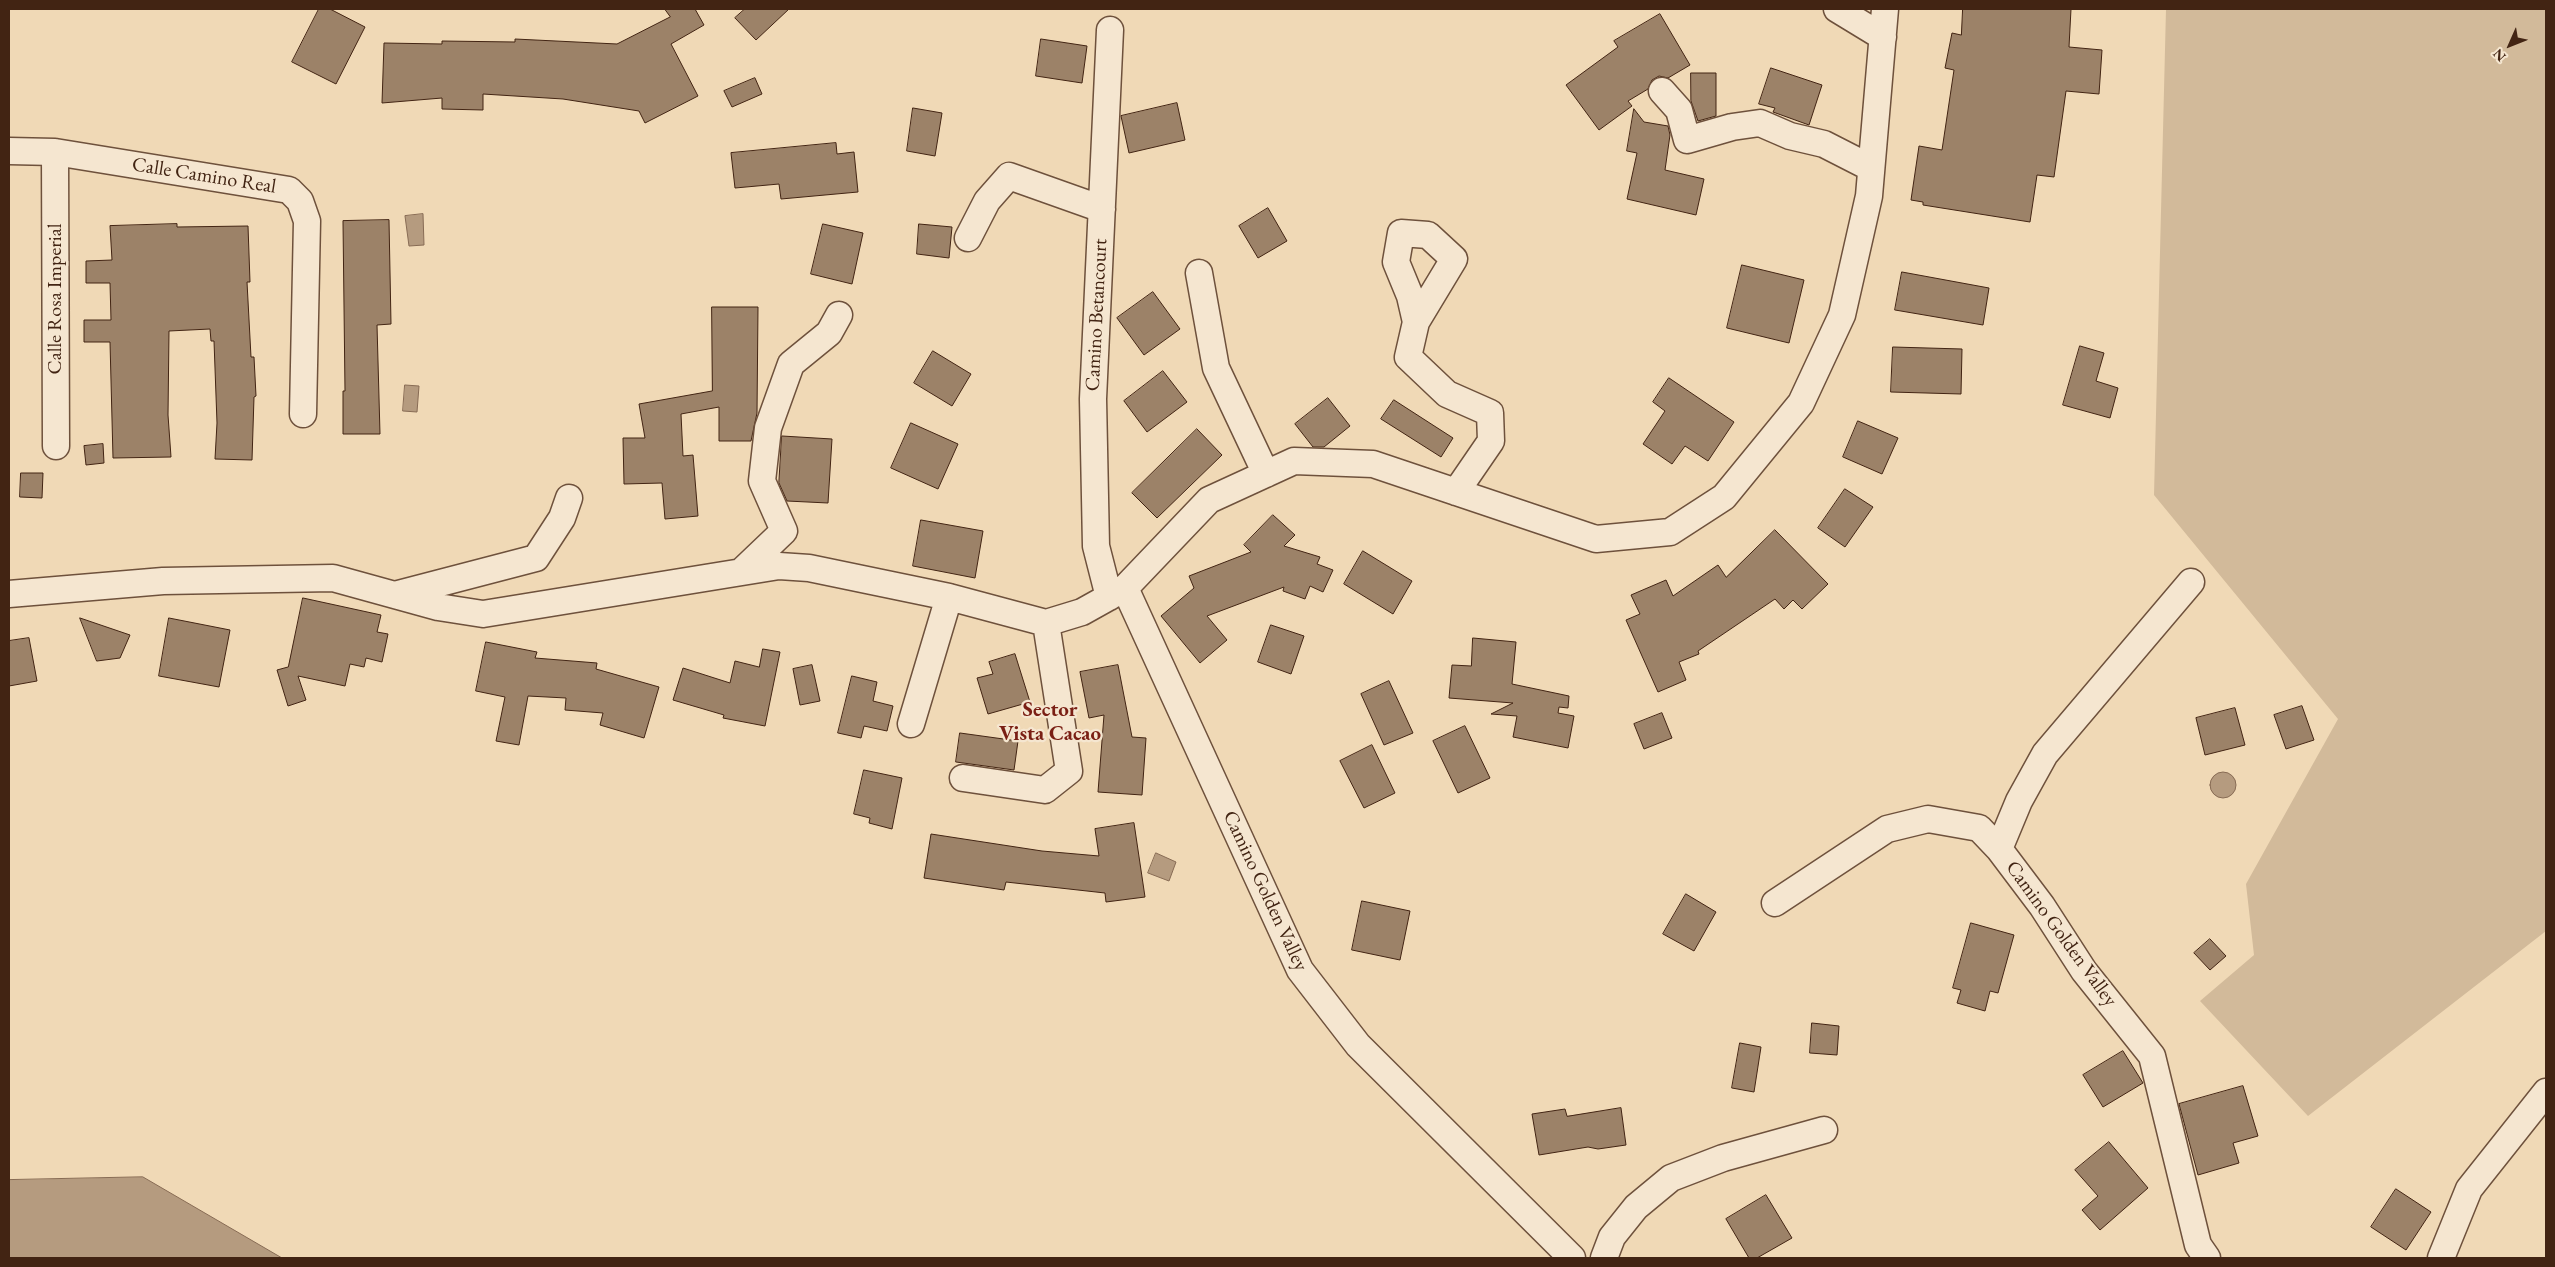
<!DOCTYPE html>
<html>
<head>
<meta charset="utf-8">
<style>
  body { margin:0 }
  #map { position:relative; width:2555px; height:1267px; overflow:hidden; background:#f0d9b6; font-family:"EB Garamond",serif }
  canvas { display:block }
  .frame { position:absolute; inset:0; border:10px solid #422413; pointer-events:none }
  .north { position:absolute; left:2485px; top:20px; width:50px; height:50px; -webkit-text-stroke:4px #f5e6d0; paint-order:stroke; rotate:226deg; font-size:14px; font-weight:700; line-height:20px; text-align:center; color:#422413 }
  .north::after { content:''; display:block; margin:auto; width:18px; height:22px; background:#422413; clip-path:polygon(50% 0,100% 100%,50% 72%,0 100%) }
</style>
</head>
<body>
<div id="map">
<canvas width="2555" height="1267"></canvas>
<div class="frame"></div>
<div class="north">N</div>
</div>
<script>
const ctx = document.querySelector('canvas').getContext('2d');
ctx.lineJoin = 'round';
function fillPath(path, color) { ctx.fillStyle = color; ctx.fill(path, 'evenodd'); }
function stroke(path, color, width, dash) { ctx.strokeStyle = color; ctx.lineWidth = width; ctx.lineCap = dash ? 'butt' : 'round'; ctx.setLineDash(dash || []); ctx.stroke(path); }
function label(font, color, halo, rows, align = 'center') {
  ctx.font = font + ' "EB Garamond",serif'; ctx.lineWidth = 4.5; ctx.setLineDash([]); ctx.textBaseline = 'middle'; ctx.strokeStyle = halo; ctx.fillStyle = color; for (const [text, x, y, turn = 0] of rows) {
    ctx.save(); ctx.translate(x, y); ctx.rotate((+turn || 0) * Math.PI / 180); ctx.textAlign = isNaN(turn) ? turn : align; if (halo) ctx.strokeText(text, 0, 0); ctx.fillText(text, 0, 0); ctx.restore();
  }
}
fillPath(new Path2D(`
  M2166 9H2546V931L2308 1116 2200 1001 2254 955 2246 884 2338 719 2154 495Z`), '#d2ba9a');
const water = new Path2D(`
  M423 214 424 245 409 246 405 216Z
  M405 385 419 386 417 412 403 411Z
  M2210 785a13 13 0 1 1 26 0a13 13 0 1 1-26 0Z
  M1156 853 1176 862 1169 881 1148 873Z
  M143 1177 282 1258H9V1180Z`);
fillPath(water, '#b59b7f');
stroke(water, '#876b54', 1);
const building = new Path2D(`
  M319 9H330L365 27 336 84 292 62Z
  M665 9H695L704 25 671 44 698 96 645 123 639 111 563 99 483 94V110L442 109V98L382 103 384 43 442 44V41L515 42V39L617 44 670 17Z
  M745 9H789L756 40 735 18Z
  M1963 9H2071L2069 47 2102 50 2099 94 2066 91 2054 177 2037 175 2030 222 1923 205V202L1911 200 1919 146 1942 150 1954 70 1945 68 1952 33 1961 35Z
  M1660 14 1690 65 1668 78 1659 76 1652 80 1648 89 1628 101 1632 106 1599 130 1566 85 1618 47 1614 41Z
  M1041 39 1087 46 1082 83 1036 76Z
  M1771 68 1822 85 1809 125 1773 112 1775 108 1759 104Z
  M1691 73H1716V116L1698 121 1691 101Z
  M755 78 762 94 732 107 724 91Z
  M1177 103 1185 140 1129 153 1121 116Z
  M913 108 942 113 935 156 907 151Z
  M1634 109 1644 122 1668 126 1670 135 1665 170 1704 179 1696 215 1627 199 1637 153 1627 151Z
  M836 143 837 154 854 152 858 192 781 199 779 184 735 188 731 153Z
  M1268 208 1287 241 1258 258 1239 226Z
  M389 220 391 324 377 325 380 434H343V391H345L343 221Z
  M177 224V227L248 226 250 282H247L251 357H254L256 396 254 397 252 460 215 459 217 423 214 341H211L210 329 169 331 168 415 171 457 113 458 110 342H84V320H111L110 283H86V261L112 260 110 226Z
  M823 224 863 233 852 284 811 274Z
  M919 224 952 227 949 258 917 254Z
  M1742 265 1804 280 1789 343 1727 328Z
  M1902 272 1989 288 1983 325 1895 310Z
  M1153 292 1180 329 1144 355 1117 318Z
  M712 307H758L757 413 751 441H719V407L681 414 683 456 693 455 698 516 665 519 662 483 624 484 623 438H645L639 404 712 391Z
  M2080 346 2104 353 2096 381 2118 388 2110 418 2063 405Z
  M1893 347 1962 349 1961 394 1891 392Z
  M933 351 971 374 952 406 914 383Z
  M1163 371 1187 402 1147 432 1124 401Z
  M1669 378 1734 422 1708 461 1685 446 1672 464 1643 444 1665 411 1653 402Z
  M1328 398 1350 426 1324 447H1313L1295 424Z
  M1394 400 1453 438 1441 457 1381 419Z
  M1858 421 1898 438 1882 474 1843 457Z
  M911 423 958 444 938 489 891 468Z
  M1197 429 1222 455 1157 518 1132 493Z
  M782 436 832 439 828 503 787 501 779 483Z
  M103 444 104 463 86 465 84 446Z
  M21 473H43L42 498 20 497Z
  M1845 489 1873 507 1845 547 1818 528Z
  M1273 515 1295 535 1284 546 1320 557 1317 564 1333 570 1323 592 1310 586 1305 599 1283 591 1284 587 1207 616 1227 640 1200 663 1161 616 1194 588 1189 576 1251 552 1244 545Z
  M921 520 983 531 975 578 913 566Z
  M1775 530 1828 584 1802 609 1793 600 1784 609 1775 599 1698 651 1699 654 1679 662 1686 680 1658 692 1626 620 1640 614 1631 595 1666 580 1673 596 1718 565 1726 577Z
  M1363 551 1412 581 1393 614 1344 584Z
  M303 598 381 615 377 632 388 634 382 662 366 658 364 667 350 664 345 686 298 676 306 700 288 706 277 670 288 667Z
  M80 618 130 635 120 658 97 661Z
  M169 618 230 630 219 687 159 676Z
  M1271 625 1304 636 1291 674 1258 662Z
  M29 638 37 681 9 686V641Z
  M1473 638 1516 642 1512 684 1569 696 1568 708 1559 707 1558 713 1574 716 1568 748 1513 737 1517 716 1491 714 1513 703 1449 698 1452 665 1471 666Z
  M486 642 537 652 535 658 597 663 596 669 659 687 644 738 600 725 603 713 565 710 566 698 528 696 519 745 496 741 505 697 476 691Z
  M763 649 780 652 765 726 723 718 724 715 673 700 683 668 730 683 735 661 759 667Z
  M1015 654 1030 702 988 714 977 678 993 674 989 662Z
  M812 665 820 701 800 705 793 669Z
  M1118 665 1132 737 1146 738 1142 795 1098 792 1104 715 1089 718 1080 672Z
  M852 676 877 682 873 701 893 706 887 731 864 726 861 738 838 733Z
  M1389 681 1413 733 1384 745 1361 694Z
  M2302 706 2314 740 2286 749 2274 715Z
  M2235 708 2245 745 2205 755 2196 718Z
  M1662 713 1672 738 1644 749 1634 724Z
  M1465 726 1490 778 1458 793 1433 741Z
  M960 733 1018 741 1014 770 956 762Z
  M1372 745 1395 793 1364 808 1340 761Z
  M864 770 902 778 892 829 869 823 870 818 854 814Z
  M1134 823 1145 897 1106 902 1105 893 1006 882 1004 890 924 878 931 834 1042 851 1099 856 1095 829Z
  M1686 894 1716 912 1694 951 1663 934Z
  M1362 901 1410 911 1400 960 1352 950Z
  M1971 923 2014 935 1998 993 1990 991 1985 1011 1957 1003 1961 990 1953 988Z
  M2210 939 2226 956 2210 970 2194 953Z
  M1812 1023 1839 1026 1837 1055 1810 1053Z
  M1740 1043 1761 1047 1754 1092 1732 1088Z
  M2123 1051 2143 1083 2103 1107 2083 1075Z
  M2243 1086 2258 1136 2233 1143 2239 1163 2198 1175 2179 1104Z
  M1621 1108 1626 1145 1598 1149 1588 1147 1539 1155 1532 1114 1565 1109 1567 1116Z
  M2109 1142 2148 1188 2100 1230 2082 1210 2098 1196 2075 1170Z
  M2396 1189 2431 1212 2406 1250 2371 1227Z
  M1766 1195 1792 1238 1757 1258H1749L1726 1219Z`);
fillPath(building, '#9c8268');
stroke(building, '#422413', 1);
const minor = new Path2D(`
  M1837 9 1883 37
  M1662 91 1679 110 1687 140 1732 127 1760 123 1790 136 1824 144 1871 168
  M9 151 55 152 289 190 300 201 307 221 303 414
  M55 152 56 446
  M968 238 987 201 1009 176 1102 209
  M1199 273 1216 368 1266 474
  M1416 322 1410 296 1396 262 1401 233 1428 235 1454 259 1416 322 1408 357 1447 394 1490 413 1491 441 1456 492
  M741 572 784 531 762 481 768 428 791 364 829 333 839 315
  M1125 588 1300 970 1358 1045 1572 1258
  M9 594 163 581 333 578 438 607 483 614 779 566 809 568 949 597 1046 623 1082 612 1125 588 1209 500 1294 461 1373 464 1596 539 1670 532 1724 497 1801 403 1842 315 1869 196 1885 9
  M398 594 536 558 562 518 569 498
  M1109 597 1096 546 1093 399 1110 30
  M911 724 949 597
  M963 778 1045 790 1069 771 1046 623
  M1999 849 2019 801 2045 754 2191 582
  M1775 903 1887 829 1928 819 1979 828 1999 849 2042 906 2084 971 2152 1056 2198 1245 2207 1258
  M1604 1258 1612 1237 1636 1207 1671 1178 1723 1158 1824 1130
  M2441 1258 2469 1189 2546 1092`);
stroke(minor, '#6e513c', 29);
stroke(minor, '#f5e6d0', 26);
label('20px', '#422413', '#f5e6d0', [
  ["Calle Camino Real",204,176,9],
  ["Calle Rosa Imperial",56,299,-90],
  ["Camino Betancourt",1097,315,-87],
  ["Camino Golden Valley",1265,891,65],
  ["Camino Golden Valley",2061,934,54]
]);
label('bold 21px', '#7a1f14', '#f5e6d0', [
  ["Sector",1050,710],
  ["Vista Cacao",1050,734]
]);
</script>
</body>
</html>
